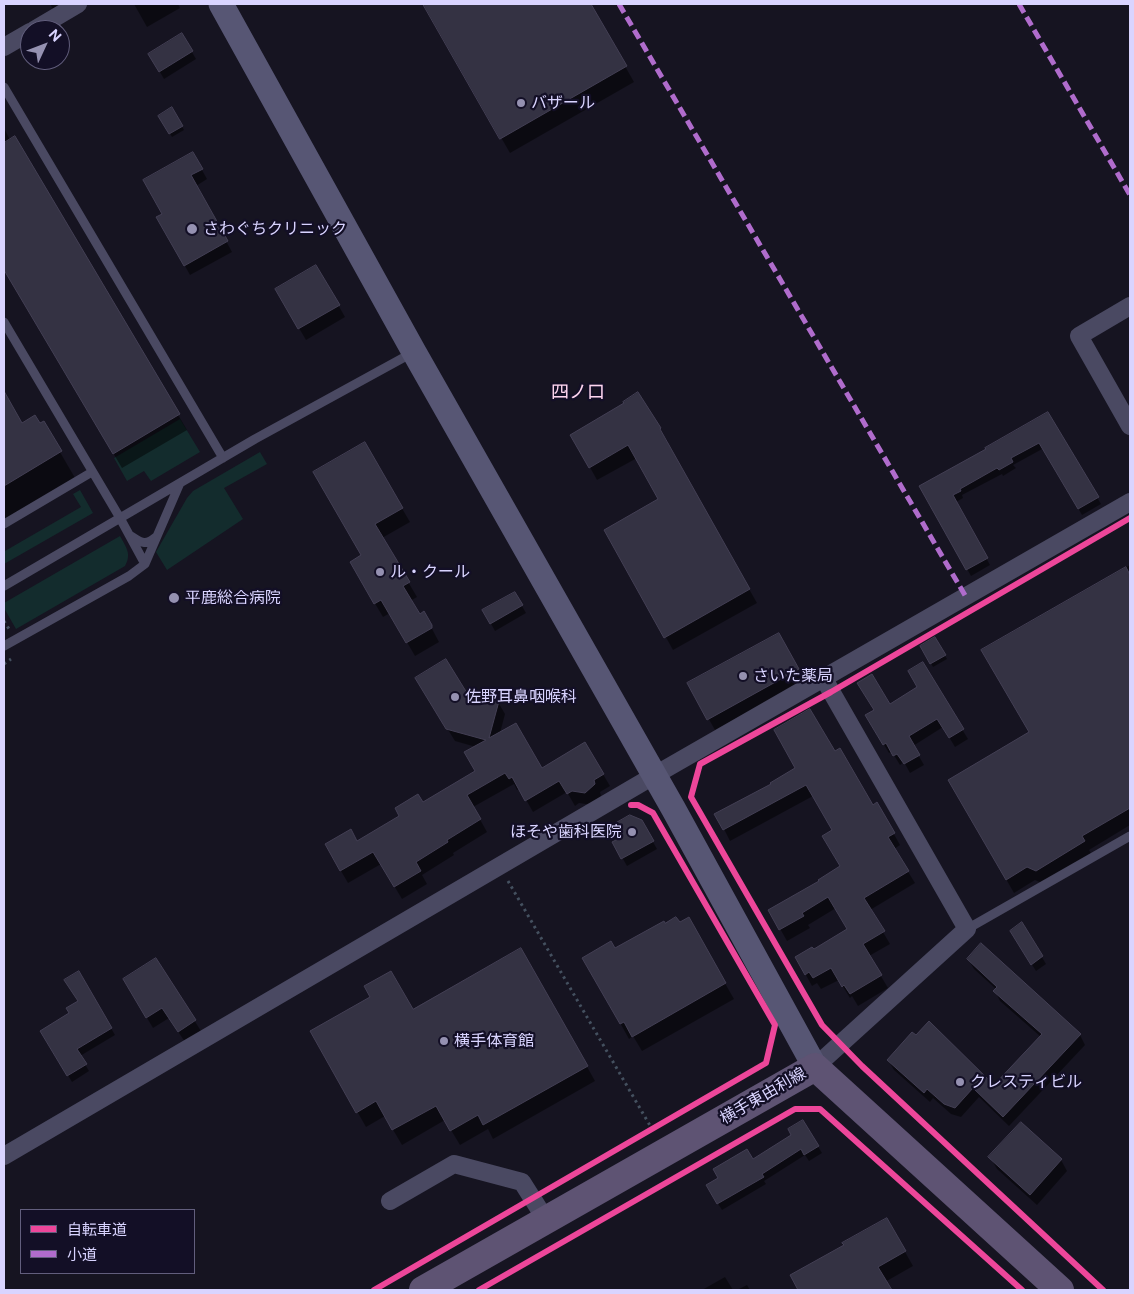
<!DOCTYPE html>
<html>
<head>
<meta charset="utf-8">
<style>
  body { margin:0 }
  #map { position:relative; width:1134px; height:1294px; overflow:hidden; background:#161421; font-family:"Public Sans","Noto Sans JP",sans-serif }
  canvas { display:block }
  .frame { position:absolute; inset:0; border:5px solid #d9d4ff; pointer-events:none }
  .legend { position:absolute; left:20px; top:1209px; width:175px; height:65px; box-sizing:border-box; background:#130f26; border:1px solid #625e7d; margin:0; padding:6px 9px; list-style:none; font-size:15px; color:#d9d4ff }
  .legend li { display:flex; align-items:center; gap:10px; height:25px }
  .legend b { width:25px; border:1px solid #625e7d }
  .north { position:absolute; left:20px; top:20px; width:50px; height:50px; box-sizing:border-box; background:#130f26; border:1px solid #625e7d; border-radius:50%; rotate:47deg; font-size:14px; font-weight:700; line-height:20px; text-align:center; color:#d9d4ff }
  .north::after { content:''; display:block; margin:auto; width:18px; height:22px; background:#9591b1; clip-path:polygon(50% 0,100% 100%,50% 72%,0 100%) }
</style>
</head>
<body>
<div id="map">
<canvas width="1134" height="1294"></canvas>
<div class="frame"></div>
<ul class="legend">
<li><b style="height:6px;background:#ed469a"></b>自転車道</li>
<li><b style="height:6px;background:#b06ccc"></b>小道</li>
</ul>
<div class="north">N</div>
</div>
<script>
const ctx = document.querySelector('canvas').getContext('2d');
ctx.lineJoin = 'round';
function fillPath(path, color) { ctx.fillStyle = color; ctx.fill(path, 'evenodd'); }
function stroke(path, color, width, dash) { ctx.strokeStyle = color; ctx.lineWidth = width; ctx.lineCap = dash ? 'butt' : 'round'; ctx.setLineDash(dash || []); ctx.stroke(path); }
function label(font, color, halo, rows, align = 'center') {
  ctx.font = font + ' "Public Sans","Noto Sans JP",sans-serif'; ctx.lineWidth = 4.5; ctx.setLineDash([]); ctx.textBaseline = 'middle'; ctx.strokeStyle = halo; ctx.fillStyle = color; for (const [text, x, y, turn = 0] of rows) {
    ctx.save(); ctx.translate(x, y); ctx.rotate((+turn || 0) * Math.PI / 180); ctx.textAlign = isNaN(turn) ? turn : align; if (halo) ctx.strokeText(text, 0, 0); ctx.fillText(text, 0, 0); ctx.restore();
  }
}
fillPath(new Path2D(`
  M180 419 200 452 151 481 144 471 127 481 114 458Z
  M260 452 267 464 224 488 243 519 167 570 156 552 187 498 193 491Z
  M80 490 93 513 4 564V549L5 551 81 507 73 494Z
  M120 536C126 547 132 554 125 566L16 629 4 608V603Z`), '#132c2d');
fillPath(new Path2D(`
  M50 4H74L56 14Z
  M134 4H178L180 8 147 27Z
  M424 4H585L589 10 592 8 634 82 510 153Z
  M182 35 196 59 164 79 150 55Z
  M172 109 184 130 172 137 160 116Z
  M4 128 10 140 14 138 187 430 122 468 4 268Z
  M193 154 207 179 196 186 232 252 190 275 158 217 164 214Z
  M316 266 345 317 306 340 276 289Z
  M4 394 22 425H40L43 423 78 483 4 527Z
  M1047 414 1101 504 1082 515 1044 448 1013 465 1016 468 1003 476 1002 474 962 495 963 498 956 502 990 565 971 576 921 486 988 450Z
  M660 429 668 442 666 443 757 603 673 650 606 530 660 500 637 458 597 480 572 435Z
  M364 444 410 522 382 538 417 597 410 601 419 616 431 627 439 642 415 656 390 613 383 617 351 563 363 556Z
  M1130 565V825L1089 850 1092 855 1044 884 1035 880 1014 893 950 781 1031 733 983 651Z
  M515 594 526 613 495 631 484 611Z
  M778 635 804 681 715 730 689 684Z
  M935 639 947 659 933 667 922 646Z
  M922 664 968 739 955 747 943 727 913 746 924 765 910 773 904 762 900 765 892 752 889 753 867 716 890 705 919 687Z
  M424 691 466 694 498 702 505 714 500 733 541 770 585 744 610 786 600 792 601 796 592 805 579 803 575 806 567 792 533 812 520 789 517 790 514 784 473 807 487 832 453 853 454 855 422 875 427 884 402 899 381 864 348 883 326 845 357 842 476 771V747L455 741Z
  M834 753 873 806 877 804 900 845 894 849 915 883 870 910 890 944 869 956 888 988 858 1006 852 996 850 998 839 980 821 989 817 983 812 986 796 957 813 951 849 929 836 908 808 925 810 928 787 941 770 911 820 881 842 867 834 831 813 796 730 841 724 829Z
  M641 821 657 849 627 866 614 843Z
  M688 919 734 999 642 1051 633 1036 629 1039 584 958 615 950Z
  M1022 924 1046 964 1036 971 1011 931Z
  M521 949 595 1081 493 1139 488 1129 460 1145 445 1120 402 1145 385 1116 366 1127 312 1032 413 1010Z
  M968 959 1080 1035 1085 1045 1009 1126 979 1097 961 1117 951 1114 933 1098 930 1102 894 1070 888 1060 994 1087 1041 1037 1000 1001 995 991 996 989 974 969Z
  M156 960 201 1031 185 1042 169 1018 153 1028 124 979Z
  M79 973 115 1035 80 1056 89 1071 72 1082 41 1031 71 1014 79 1002Z
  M803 1122 822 1153 809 1161 805 1155 764 1181 766 1184 722 1210 707 1186 793 1135Z
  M990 1157 1061 1160 1067 1171 1037 1205 997 1169Z
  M887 1220 913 1266 885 1282 890 1290H799L791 1276Z
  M725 1277 733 1290H702Z
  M747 1285 750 1290H737Z`), '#0007');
const building = new Path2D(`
  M423 4H591L627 66 500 139Z
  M182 33 193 51 159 72 148 54Z
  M172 107 183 126 169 134 158 116Z
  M15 136 180 414 113 454 4 270V143Z
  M193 152 203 169 191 175 228 241 184 266 156 217 162 214 143 180Z
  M316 265 340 305 298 329 275 289Z
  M4 391 22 423 35 415 40 423 44 421 62 451 4 486Z
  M638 392 661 428 660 429 750 589 664 638 604 530 658 499 628 445 589 468 570 435 624 403 623 402Z
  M1048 412 1099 497 1078 509 1039 443 1011 458 1013 462 999 470 997 468 960 489 961 491 953 495 988 558 966 570 919 486 986 449 985 448Z
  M365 442 403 508 375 524 410 582 403 586 420 614 424 611 432 625V628L406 643 381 600 374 604 350 562 361 555 313 472Z
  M1126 567 1130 575V808L1082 836 1085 841 1036 871 1027 867 1006 880 948 780 1029 732 981 650Z
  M515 592 523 605 490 624 482 610Z
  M779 633 799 669 707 720 687 683Z
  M935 637 946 655 930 664 920 646Z
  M446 659 467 693 499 701 489 738 516 723 542 768 585 742 604 774 594 780 595 784 585 793 572 791 567 794 559 781 525 801 512 777 509 779 505 773 467 795 481 819 447 840 448 842 416 862 421 871 394 887 373 852 340 871 325 844 351 829 357 841 399 816 395 808 418 794 423 802 475 771 464 752 486 740 446 729 415 678Z
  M923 662 964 729 949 738 937 719 909 736 920 755 904 764 897 754 893 756 886 743 883 745 865 715 874 710 857 683 872 674 890 704 917 687 908 671Z
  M810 709 835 751 840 748 873 805 877 802 895 833 888 837 909 871 864 898 885 931 863 944 882 975 850 994 844 985 842 987 831 968 813 978 809 972 805 975 795 957 812 947 814 949 847 929 828 897 802 913 804 916 779 930 768 910 819 881 818 880 840 866 822 836 832 830 806 785 723 830 714 814 771 784 770 783 795 768 774 730Z
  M630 815 642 820 654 841 621 859 612 842 618 839 611 826Z
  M676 917 680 922 689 917 726 983 632 1037 624 1022 620 1024 582 958 611 941 615 948 664 921 665 923Z
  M1022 922 1043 956 1031 965 1010 931Z
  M981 943 1081 1034 1003 1117 973 1088 955 1108 944 1104 927 1089 924 1093 887 1060 912 1032 916 1035 929 1021 994 1085 1042 1034 993 991 997 987 967 959Z
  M521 948 588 1066 483 1125 478 1115 450 1131 436 1106 392 1130 376 1101 356 1113 310 1031 370 997 364 986 391 971 413 1009Z
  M156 958 196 1020 178 1032 162 1008 146 1018 123 979Z
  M79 971 112 1028 77 1049 87 1064 67 1076 40 1031 69 1013 66 1008 78 1001 64 980Z
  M803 1120 819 1146 804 1155 801 1149 762 1174 764 1177 717 1204 706 1185 718 1178 713 1169 747 1149 753 1159 791 1135 788 1129Z
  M1021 1122 1062 1159 1030 1195 988 1157Z
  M887 1218 906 1251 878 1267 892 1290H798L790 1275 844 1245 842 1243Z`);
fillPath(building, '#343243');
stroke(building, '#433f54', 1);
stroke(new Path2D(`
  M4 621 9 629
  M4 664 11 659
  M508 881 652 1129`), '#44505f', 3, [2.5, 4]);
stroke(new Path2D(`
  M4 87 223 458
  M4 322 120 518 145 564
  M4 524 92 472
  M131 536C142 543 145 546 156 537
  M4 586 255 439 412 353
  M4 646 129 576 145 564 180 483
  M967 929 1130 836`), '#4a4962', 9);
stroke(new Path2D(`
  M34 30 78 4
  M4 47 30 32
  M1130 306 1079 336 1130 426
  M815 1067 967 929 824 679
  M4 1156 655 775 1130 502
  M390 1201 454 1164 522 1182 546 1220`), '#4a4962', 18);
stroke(new Path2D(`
  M221 4 414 352 673 808 815 1067`), '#575674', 25);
stroke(new Path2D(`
  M423 1290 815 1067 1060 1290`), '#5e5373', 28);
stroke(new Path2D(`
  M619 4 966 597
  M1019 4 1130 195`), '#b06ccc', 5, [10, 5]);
stroke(new Path2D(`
  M374 1290 766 1063 775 1025 653 813 638 805H631
  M479 1290 795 1109H820L1022 1290
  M1103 1290 862 1066 822 1025 691 797 700 764 831 692 1130 518`), '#ed469a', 6);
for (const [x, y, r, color] of [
  [521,103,5,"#9591b1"],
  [192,229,6,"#9591b1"],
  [380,572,5,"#9591b1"],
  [174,598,6,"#9591b1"],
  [743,676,5,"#9591b1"],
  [455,697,5,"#9591b1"],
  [632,832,5,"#9591b1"],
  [444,1041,5,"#9591b1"],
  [960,1082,5,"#9591b1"]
]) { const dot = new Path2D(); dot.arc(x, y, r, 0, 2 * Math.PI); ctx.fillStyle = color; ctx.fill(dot); stroke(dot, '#130f26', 2); }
label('16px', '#d9d4ff', '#130f26', [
  ["バザール",531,103],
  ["さわぐちクリニック",203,229],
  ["ル・クール",390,572],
  ["平鹿総合病院",185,598],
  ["さいた薬局",753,676],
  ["佐野耳鼻咽喉科",465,697],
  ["ほそや歯科医院",622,832,"right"],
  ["横手体育館",454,1041],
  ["クレスティビル",970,1082]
], 'left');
label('16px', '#d9d4ff', '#130f26', [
  ["横手東由利線",763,1096,-30]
]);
label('18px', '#ffd6f0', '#130f26', [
  ["四ノ口",578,392]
]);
</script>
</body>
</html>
